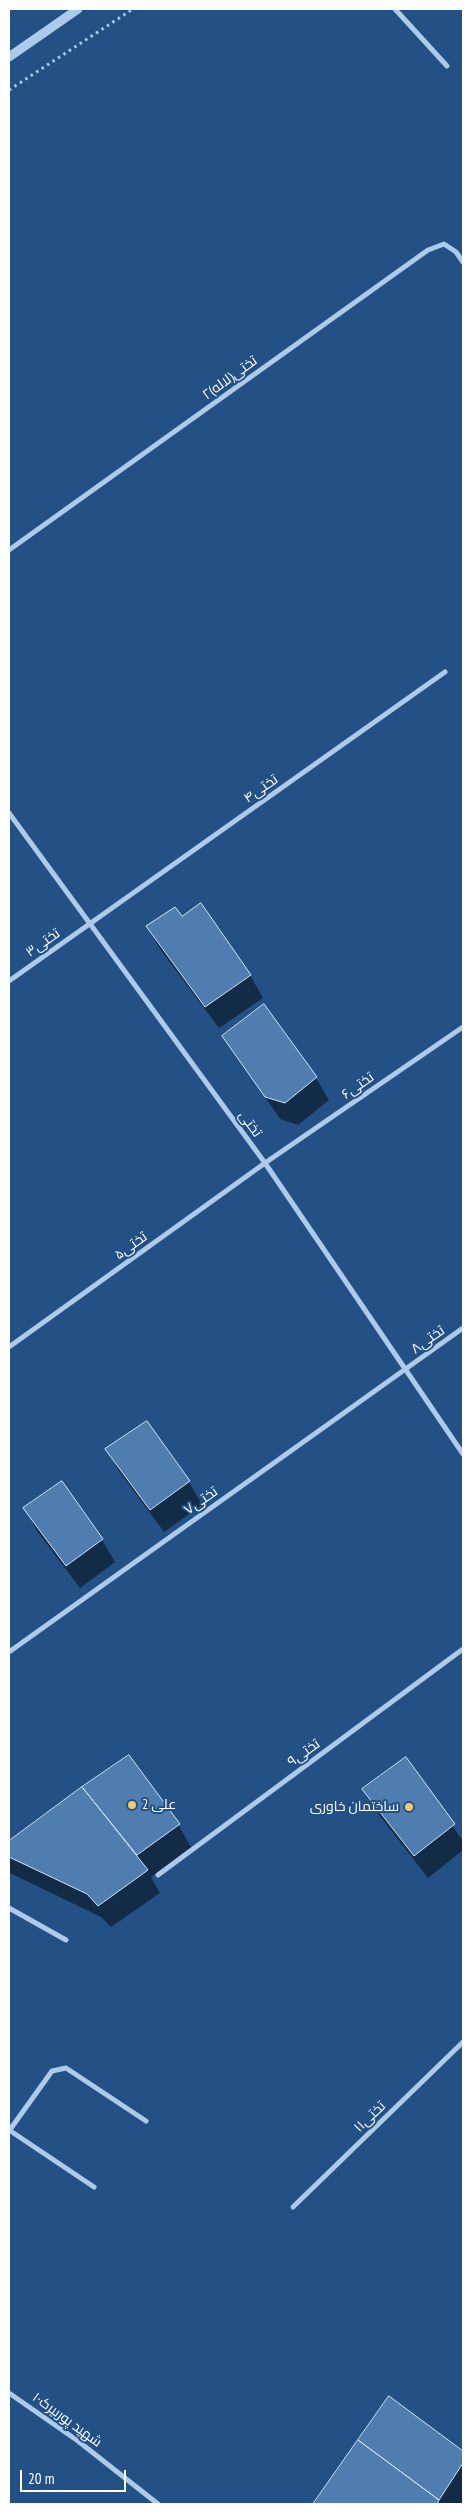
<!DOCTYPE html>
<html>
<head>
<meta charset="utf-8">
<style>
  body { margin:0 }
  #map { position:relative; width:472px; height:2513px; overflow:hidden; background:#235185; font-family:"PT Sans Narrow",sans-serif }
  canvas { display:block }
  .frame { position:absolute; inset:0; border:10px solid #fff; pointer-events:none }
  .scale { position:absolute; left:20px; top:2470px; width:106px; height:22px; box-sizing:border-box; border:2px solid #fff; border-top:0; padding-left:6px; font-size:15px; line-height:18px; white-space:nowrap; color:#fff; -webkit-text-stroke:4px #235185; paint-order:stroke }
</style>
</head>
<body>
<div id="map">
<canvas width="472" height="2513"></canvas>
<div class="frame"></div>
<div class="scale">20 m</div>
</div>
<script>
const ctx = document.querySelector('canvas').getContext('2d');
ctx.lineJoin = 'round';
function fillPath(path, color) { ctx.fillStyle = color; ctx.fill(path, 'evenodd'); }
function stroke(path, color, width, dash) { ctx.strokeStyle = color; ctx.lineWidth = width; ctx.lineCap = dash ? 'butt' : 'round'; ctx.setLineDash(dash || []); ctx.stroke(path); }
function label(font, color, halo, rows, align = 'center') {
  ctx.font = font + ' "PT Sans Narrow",Cairo,sans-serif'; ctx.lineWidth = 4; ctx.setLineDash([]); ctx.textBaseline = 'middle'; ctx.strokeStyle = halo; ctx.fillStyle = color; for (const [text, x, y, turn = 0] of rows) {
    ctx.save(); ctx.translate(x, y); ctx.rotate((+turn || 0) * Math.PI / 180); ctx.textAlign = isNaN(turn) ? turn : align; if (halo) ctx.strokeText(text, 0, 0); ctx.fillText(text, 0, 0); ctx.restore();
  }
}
fillPath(new Path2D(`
  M147 926 250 975 263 998 219 1028 160 949Z
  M264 1006 316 1078 329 1100 298 1125 280 1119 224 1036Z
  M146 1423 189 1482 202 1505 164 1532 119 1471 107 1449Z
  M25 1508 102 1540 115 1562 80 1588 37 1531Z
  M128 1756 178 1824 191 1847 151 1877 160 1893 111 1927 101 1917 10 1873 9 1843Z
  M405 1759 463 1841V1850L428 1878 377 1812 364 1789Z
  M390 2397 463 2453V2504H315Z`), '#0007');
const building = new Path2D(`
  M201 903 251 975 205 1007 146 926 175 907 182 916Z
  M264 1004 317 1077 285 1103 265 1097 222 1036Z
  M147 1421 190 1481 150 1510 105 1449Z
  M62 1481 103 1539 66 1566 23 1508Z
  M129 1755 180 1824 137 1855 82 1787Z
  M406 1757 455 1824 414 1856 362 1789Z
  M82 1787 148 1870 98 1906 87 1894 9 1857V1841Z
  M389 2396 463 2451V2463L439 2500 358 2440Z
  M358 2440 439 2500 437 2504H313Z`);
fillPath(building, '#507daf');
stroke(building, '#d0e3f7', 1);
stroke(new Path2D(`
  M9 90 133 9`), '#accae9', 3, [2.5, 4]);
stroke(new Path2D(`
  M395 9 447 66
  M9 550 428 250 444 244 456 252 463 262
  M9 813 265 1163 463 1454
  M9 981 445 672
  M9 1347 265 1163 463 1027
  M9 1652 463 1328
  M158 1875 463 1649
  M9 1908 66 1940
  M9 2130 94 2187
  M9 2131 52 2071 66 2068 146 2121
  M293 2207 463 2042
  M9 2393 78 2441 158 2504`), '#accae9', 5);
stroke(new Path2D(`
  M9 57 78 9`), '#accae9', 9);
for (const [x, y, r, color] of [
  [132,1805,5,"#f4c96e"],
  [409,1807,5,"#f4c96e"]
]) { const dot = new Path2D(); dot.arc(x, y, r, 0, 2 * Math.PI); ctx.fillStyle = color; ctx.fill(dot); stroke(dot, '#235185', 2); }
label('14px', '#fff', '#235185', [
  ["۲تختی(لاله)",230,378,-36],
  ["تختی۴",261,789,-35],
  ["تختی۳",43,943,-35],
  ["تختی۶",358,1086,-35],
  ["تختی",250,1124,54],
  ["تختی۵",131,1246,-36],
  ["تختی۸",428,1340,-36],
  ["تختی۷",201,1501,-35],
  ["تختی۹",304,1753,-36],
  ["تختی۱۱",370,2117,-44],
  ["شهید پوربیرک۱۰",67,2420,36]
]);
label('14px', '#fff', '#235185', [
  ["علی 2",142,1805],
  ["ساختمان خاوری",399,1807,"right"]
], 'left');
</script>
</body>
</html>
